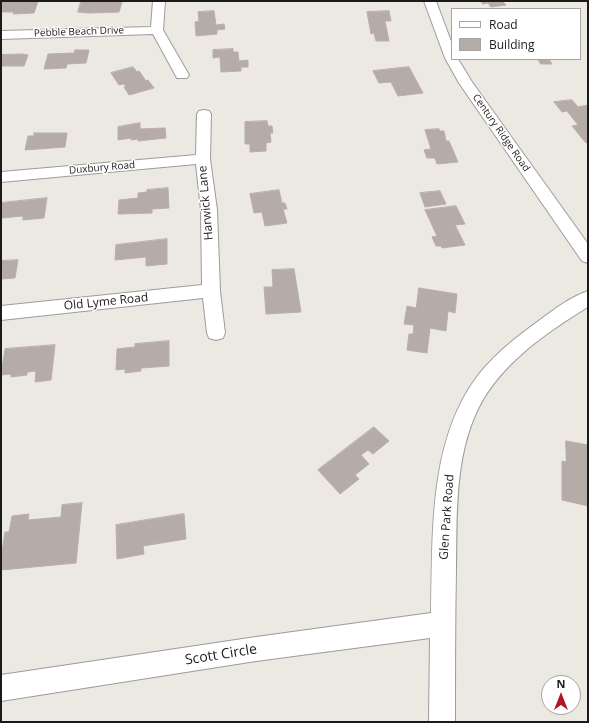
<!DOCTYPE html>
<html>
<head>
<meta charset="utf-8">
<style>
  body { margin:0 }
  #map { position:relative; width:589px; height:723px; overflow:hidden; background:#ece8e2; font-family:"Open Sans",sans-serif }
  canvas { display:block }
  .frame { position:absolute; inset:0; border:2px solid #1b1b1b; pointer-events:none }
  .legend { position:absolute; left:451px; top:8px; width:130px; height:52px; box-sizing:border-box; background:#fff; border:1px solid #a4a4a4; margin:0; padding:5px 7px; list-style:none; font-size:12px; color:#1b1b1b }
  .legend li { display:flex; align-items:center; gap:8px; height:20px }
  .legend b { width:20px; border:1px solid #a4a4a4 }
  .north { position:absolute; left:541px; top:675px; width:40px; height:40px; box-sizing:border-box; background:#fff; border:1px solid #a4a4a4; border-radius:50%; rotate:0deg; font-size:11px; font-weight:700; line-height:16px; text-align:center; color:#1b1b1b }
  .north::after { content:''; display:block; margin:auto; width:14px; height:18px; background:#b11625; clip-path:polygon(50% 0,100% 100%,50% 72%,0 100%) }
</style>
</head>
<body>
<div id="map">
<canvas width="589" height="723"></canvas>
<div class="frame"></div>
<ul class="legend">
<li><b style="height:5px;background:#fff"></b>Road</li>
<li><b style="height:11px;background:#b5aca8"></b>Building</li>
</ul>
<div class="north">N</div>
</div>
<script>
const ctx = document.querySelector('canvas').getContext('2d');
ctx.lineJoin = 'round';
function fillPath(path, color) { ctx.fillStyle = color; ctx.fill(path, 'evenodd'); }
function stroke(path, color, width, dash) { ctx.strokeStyle = color; ctx.lineWidth = width; ctx.lineCap = dash ? 'butt' : 'round'; ctx.setLineDash(dash || []); ctx.stroke(path); }
function label(font, color, halo, rows, align = 'center') {
  ctx.font = font + ' "Open Sans",sans-serif'; ctx.lineWidth = 3; ctx.setLineDash([]); ctx.textBaseline = 'middle'; ctx.strokeStyle = halo; ctx.fillStyle = color; for (const [text, x, y, turn = 0] of rows) {
    ctx.save(); ctx.translate(x, y); ctx.rotate((+turn || 0) * Math.PI / 180); ctx.textAlign = isNaN(turn) ? turn : align; if (halo) ctx.strokeText(text, 0, 0); ctx.fillText(text, 0, 0); ctx.restore();
  }
}
const building = new Path2D(`
  M38 1 34 13 13 14 14 12H1V2Z
  M481 1H502L506 5 491 7 488 3 483 4Z
  M81 2H122L119 12 89 13 78 12Z
  M214 11 216 25 224 24 225 29 217 30V34L196 36 195 22 199 21 198 12Z
  M389 11 391 21H385L389 41H376L374 33 371 34 367 12Z
  M233 49V52H238L239 61 248 60V67H241V71L221 72 220 57 213 58V50Z
  M75 50H89L86 63 67 64 66 68 44 69 48 54 74 53Z
  M23 54 28 55 24 66H1V55Z
  M538 59H549L552 64H541Z
  M133 67 137 72 139 71 146 81 148 80 154 88 129 95 124 87 126 86 124 84 119 85 111 73Z
  M409 67 423 93 398 96 391 82 379 83 373 71Z
  M572 100 578 107 588 105V142L586 143 572 126 578 125 567 111 562 112 554 102Z
  M267 121 268 126H272L273 133H270L271 142 266 143V151L250 152V144H245V122Z
  M140 123V129L165 128 166 138 138 141V139L131 140V138L118 140V127Z
  M439 129 440 131H444L446 141H449L458 162 437 164 435 158H427L424 150 431 149 425 130Z
  M34 133H67L65 147 25 150 28 136H34Z
  M168 188 169 208 152 209V213L118 214 119 200 138 198V193L147 192V190Z
  M279 190 282 203H285L287 209H283L287 223 265 226 262 212 254 213 250 194Z
  M440 191 446 204 425 207 420 193Z
  M47 198 44 218 23 220V216L2 218 1 220V203Z
  M456 206 465 224 455 225 465 245 442 248 441 246H436L432 237 437 236 425 210Z
  M167 239V264L146 266V257L115 260 116 245Z
  M18 260 15 278 1 279V261Z
  M294 269 301 312 266 314 264 287H273L272 270Z
  M419 288 457 294 455 313 448 311 446 331 430 328 427 353 407 350 409 334H413L414 325 404 324 407 306 416 308Z
  M169 341V366L141 368V371L125 373V369L116 370 117 349 135 347V344Z
  M55 345 51 380 35 382 36 371 27 372V375L11 377V374L1 375 5 349Z
  M374 427 389 441 373 454 368 450 361 455 369 464 355 475 359 479 340 494 318 470Z
  M566 441 588 445V506L562 500V461L566 462Z
  M82 503 76 563 1 570V558L5 532H9L12 516 29 514 28 520 61 517 62 505Z
  M184 514 186 539 143 546 144 554 117 559 116 525Z`);
fillPath(building, '#b5aca8');
stroke(building, '#bcaea6', 1);
const street = new Path2D(`
  M153 1H165L163 30 189 75 187 78H177L153 34 1 39V31L151 27Z
  M424 1H436L452 44V59H458L472 82 588 244V263L582 261 459 83 445 58Z
  M204 110 209 111 211 114 210 159 217 210 220 291 225 333 223 338 216 340 209 338 207 333 203 298 1 320V306L202 285 201 210 196 164 1 182V172L196 155 197 114 199 111Z
  M588 291V307C547 332 500 364 478 409 454 458 457 517 456 570 455 621 455 671 455 722H429L430 638 256 661 1 701V675L256 637 431 613C433 536 428 444 476 378 490 359 510 342 529 328 547 315 567 298 588 291Z`);
stroke(street, '#9c9c9c', 2);
fillPath(street, '#fff');
label('10px', '#1b1b1b', '#fff', [
  ["Pebble Beach Drive",79,32,-2],
  ["Century Ridge Road",501,133,55],
  ["Duxbury Road",102,168,-5]
]);
label('12px', '#1b1b1b', '#fff', [
  ["Harwick Lane",206,203,-95],
  ["Old Lyme Road",106,302,-6],
  ["Glen Park Road",447,517,-86]
]);
label('14px', '#1b1b1b', '#fff', [
  ["Scott Circle",221,655,-9]
]);
</script>
</body>
</html>
